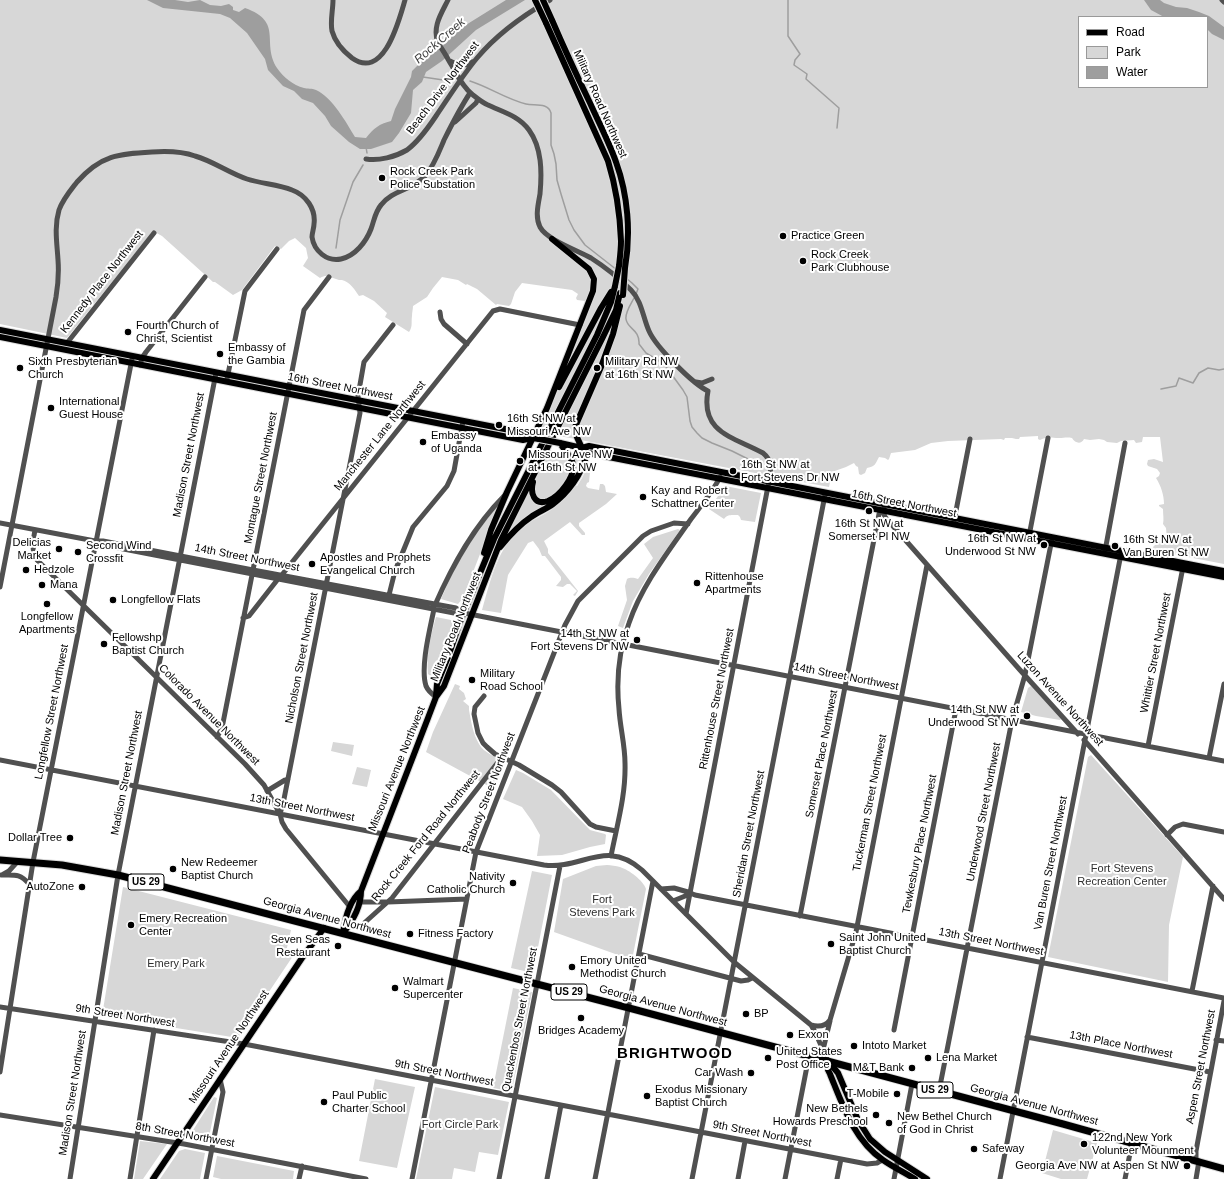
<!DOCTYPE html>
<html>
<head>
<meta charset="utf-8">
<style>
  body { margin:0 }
  #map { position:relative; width:1224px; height:1179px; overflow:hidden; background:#fff; font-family:Arial,sans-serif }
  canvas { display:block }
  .legend { position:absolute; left:1078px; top:16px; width:130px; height:72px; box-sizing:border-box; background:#fff; border:1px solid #999; margin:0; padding:5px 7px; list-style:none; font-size:12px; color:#000 }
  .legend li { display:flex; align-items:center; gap:8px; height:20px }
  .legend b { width:20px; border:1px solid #999 }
</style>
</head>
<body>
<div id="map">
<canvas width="1224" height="1179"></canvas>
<ul class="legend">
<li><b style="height:5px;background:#000"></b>Road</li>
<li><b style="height:11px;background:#d7d7d7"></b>Park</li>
<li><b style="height:11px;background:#9e9e9e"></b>Water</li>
</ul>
</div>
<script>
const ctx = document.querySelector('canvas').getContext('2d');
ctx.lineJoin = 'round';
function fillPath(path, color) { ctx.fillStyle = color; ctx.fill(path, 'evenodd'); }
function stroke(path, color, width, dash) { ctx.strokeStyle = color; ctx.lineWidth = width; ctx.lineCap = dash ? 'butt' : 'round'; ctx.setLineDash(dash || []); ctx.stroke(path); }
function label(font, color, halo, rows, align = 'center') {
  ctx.font = font + ' Arial,sans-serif'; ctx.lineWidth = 4; ctx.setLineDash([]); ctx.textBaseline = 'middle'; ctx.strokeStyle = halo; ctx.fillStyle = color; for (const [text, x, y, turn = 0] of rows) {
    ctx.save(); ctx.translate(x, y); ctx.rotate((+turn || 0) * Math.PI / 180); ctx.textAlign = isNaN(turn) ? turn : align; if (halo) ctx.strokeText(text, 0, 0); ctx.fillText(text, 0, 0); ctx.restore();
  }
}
fillPath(new Path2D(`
  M0 0H1224V564L1157 551 1154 549 1153 547 1158 542 1167 539 1166 528 1163 524C1164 519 1163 515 1163 509L1159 506V505L1164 504C1164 495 1161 486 1156 478L1159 476 1160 473 1157 469 1148 466 1147 464 1148 460 1154 459 1163 462 1160 437H1143L1142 442 1136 443 1134 440 1121 441 1117 443 1107 442 1104 440 1099 439 1090 440 1084 439C1081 445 1075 443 1072 438 1067 437 1064 438 1059 438 1051 438 1048 436 1040 440L1038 439V436L1020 437 1019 439H1016L1012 438H1005L1004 440 1001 439 948 441 931 443 915 450 891 453 889 459 888 460 885 458 879 457C875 464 876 466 867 468L865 473 861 475 859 474 858 467 856 466 854 463 846 467 832 472 829 487 533 431 540 419 576 325 582 315 587 298 585 301 577 300 576 298 578 294 572 290 522 283 515 292 511 304 509 306 497 304 496 305 477 289 467 284 466 285 458 280 442 277 433 288 427 297 413 306C413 309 412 312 412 316 411 323 413 326 409 332L385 317 387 313 374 301 363 295 359 296C355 290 350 282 342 280 340 280 338 280 336 279 329 277 327 274 320 278L303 266 308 258 306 248 295 238 289 241 281 249 275 246 242 290 233 295 215 282H213L162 236 153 231 67 338 0 324ZM1079 17H1207V87H1079Z
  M549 450 581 456C581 460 580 465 579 468 569 494 529 519 507 536Z
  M586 470 590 472 589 482 587 483 586 486 588 488 599 490 600 484H603L605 486 606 492 617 494 606 504 579 523V526L585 533V535H582L570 522 544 541 548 549V553L578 591 575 596 573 595 577 591 570 584H567L563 587 556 586 561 580V577L545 556H542L539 549 533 541 528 543 508 575 501 613 482 610C491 579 498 545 524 526 532 520 542 516 551 510 560 504 567 495 574 486H577L582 478Z
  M725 486 761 493 755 522 741 520 740 517 738 515C732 515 727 514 724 519L709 509Z
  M499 505 463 598 458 604 441 599C455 566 474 531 499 505Z
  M678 529 680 530 649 574 633 601 623 628 618 626 627 600 625 586 627 579C631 577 634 578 638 579L653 558 644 544 653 537Z
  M436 617 451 620 453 627 436 672 433 678 428 674C426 656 431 634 436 617Z
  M455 684 460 686 459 689 464 693 466 699 463 701 469 706V710C471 721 473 734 479 744 484 753 496 757 505 762L494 789 426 752 433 732Z
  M1031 686 1061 719 1060 720 1036 716 1021 712 1028 688Z
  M333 742 354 745 352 756 331 751Z
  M1091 755 1183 857 1169 925 1168 982 1048 957 1088 757Z
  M357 767 371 770 367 787 352 784Z
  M516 770 523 773 551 790 590 830 605 834 606 835 605 844 590 847 562 855 537 856 540 835 532 821 522 807 503 799Z
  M607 865C611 865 616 866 620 867 629 870 643 880 646 889L632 960 554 932 563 879 596 866Z
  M532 871 552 875 533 973 511 968Z
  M123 887 291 930 286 952 290 953 293 956 238 1038 102 1016Z
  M513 988 532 992 512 1090 510 1091 493 1088Z
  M375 1079 415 1087 397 1168 359 1161Z
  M435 1087 509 1102 498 1155 479 1152 475 1172 454 1168 452 1179H416Z
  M214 1097 217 1098 208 1142 188 1138Z
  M1053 1130 1097 1143 1087 1179H1061L1042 1173Z
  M140 1141 167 1144 143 1179H134Z
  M185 1149 205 1153 200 1179H160L179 1151Z
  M217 1156 294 1171 293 1179H221L213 1177Z`), '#d7d7d7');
fillPath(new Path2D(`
  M147 0H175L188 2 200 0 210 5 221 6 229 4 233 7V10L239 12 245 8C284 22 261 42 277 68 283 77 293 85 304 88 307 89 312 88 316 90 332 97 346 122 355 137L366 138C374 128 379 124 391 121L395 109 411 77 412 71 421 62 445 44 452 36 461 28 506 0H525L476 30 442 61 426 72 422 82 413 90 411 113 399 133 392 142 371 149H360L349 142 331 126 325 116 313 103 302 99 294 91 283 86 268 70 265 59 247 33 230 18 220 14 163 8Z
  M1144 0H1160L1164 3 1176 7 1187 8 1199 12 1209 16 1224 27V40L1212 34 1207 29V17H1164L1151 10Z`), '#9e9e9e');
stroke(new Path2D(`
  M788 0V36L800 54 795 60 794 65 807 74 806 79 839 108 837 128
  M423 77 450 81
  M470 81C489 87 506 99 526 104 534 106 548 102 551 113V145L554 154 556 164 557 180 561 194 569 220 574 230 585 245 617 270
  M366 147 367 153
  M336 248 340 220 353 182 363 165
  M626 278 632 283 638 289 636 294
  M634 298C631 304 625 312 626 319 627 329 640 329 639 344L646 353 664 364 683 390 687 397 690 421 692 427 697 433 702 438 712 443 732 451 748 459
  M1161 389 1176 386 1179 378 1193 383 1199 373 1208 368 1219 370 1224 369`), '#9e9e9e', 1.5);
const major = new Path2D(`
  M552 20C564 48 577 76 590 103 599 123 609 142 616 162 628 195 631 233 625 268
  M546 23 608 161C616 187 620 213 621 241 621 249 620 257 619 266
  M0 330 525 433 532 438
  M0 337 462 428 523 440 532 438 539 439
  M559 387 601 308 611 292
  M560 443 582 448 589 446 1224 571
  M582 448 588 453 1224 577
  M533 482C530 493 534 506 548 501 560 496 575 477 573 464 571 456 564 450 560 443
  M500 547C509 536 519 525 531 517 538 512 546 509 553 504 568 493 581 475 586 457L576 435 575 427 601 367 613 334 620 306
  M484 553 491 530 507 492 547 408 593 291 594 279 589 269 552 239
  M436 696 437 684 448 657 460 622 494 539 597 335 611 302 615 286
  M343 933C352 922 361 906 361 891L428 718 436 697 444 686 501 540 603 337 616 310 620 293
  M343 933C345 918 349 901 361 891
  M828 1061 838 1073 858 1120 870 1139 885 1152 927 1179
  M828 1061V1070L830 1074C843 1106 854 1140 883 1160 893 1167 905 1173 915 1179
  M153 1179 302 958 324 928`);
const highway = new Path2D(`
  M0 860 62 865 118 875 629 1008 1063 1124 1224 1169`);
stroke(major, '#dbdbdb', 8);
stroke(highway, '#dbdbdb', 9);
stroke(new Path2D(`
  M333 0C333 10 330 21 332 31 335 42 343 51 352 58 384 81 399 20 405 0
  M448 0C441 14 432 27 438 43 442 49 446 55 449 61 456 72 462 87 473 95 478 99 483 103 488 105 503 112 519 116 529 130 542 148 542 172 540 194 538 205 535 217 540 227 547 240 577 250 591 258 605 267 619 278 631 290 642 301 643 318 649 331 656 347 693 384 708 391 700 433 734 437 763 453 773 461 771 470 769 481L686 914
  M1222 0 1224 2
  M450 61C458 65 464 67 472 62
  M455 122 476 103 478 99
  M366 159C379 161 395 157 407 150 419 141 428 128 436 116 449 97 462 76 477 58 497 34 522 16 550 0
  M440 312 441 319 444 324 467 344
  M67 343 154 233
  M140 365 142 358 146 352 205 277
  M227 379 245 291 277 249
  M696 382 702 383 712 379
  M883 511 885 517 1020 670 1078 734
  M954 521 970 439
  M0 523 95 541 103 545 454 613H464L1224 761
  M35 530C33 541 31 550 37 560L245 764 264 785 280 814 282 822 286 829 350 907
  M1029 536 1048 438
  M96 541H103L253 570 456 608 463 613
  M1105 551 1125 443
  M281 576 493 311 500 309 580 325
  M0 587 56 297C58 285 59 273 58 260 57 243 54 227 59 210 63 199 70 191 77 182 101 155 118 154 152 152 166 151 181 151 195 156 213 161 229 173 247 179 262 184 278 184 292 190 306 195 316 209 314 224 314 228 312 233 312 237 314 251 327 262 341 259 355 256 366 242 371 229 374 221 375 212 381 205 392 190 413 190 425 176 434 166 439 152 444 140 452 124 460 108 470 93
  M388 599 395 571 413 527 447 486 454 471 463 421
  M435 605C453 564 474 526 505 495
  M434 609C430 629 420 667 426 686 428 691 432 694 436 697
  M243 618 249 616 278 579
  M484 696 475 707 474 714 478 733 483 743 487 747 495 754 519 765 552 785 561 792 590 824 596 827 616 831
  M217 737 222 728 304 310 329 277
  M1084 740 1224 899
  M1148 746 1183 567
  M1209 758 1224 684
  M0 760 544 865C582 870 606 838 642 870L734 962 811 1025 815 1032 828 1061
  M267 791 285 780 288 779
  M280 814 284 799 360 413 358 396 364 362 393 325
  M1167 835 1175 827 1183 824 1224 832
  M611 856C617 825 626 795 625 763 625 745 620 727 619 709 616 680 619 650 629 623 642 585 668 552 691 519 700 507 714 490 720 477
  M1 875C14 875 20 873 29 884
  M2 875 9 871 18 861
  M661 889 674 888 688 892 695 895 1224 998
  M673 901 690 894
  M359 902H388L467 899
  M800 916 879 514 883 511 884 508
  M362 925 392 898 502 757
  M639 954 741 981 748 980 752 978
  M1192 991 1213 886
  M0 1007 244 1044 867 1164 877 1163 882 1160
  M811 1025C818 1027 825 1027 830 1020L856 932 927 565
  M894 1030 956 709
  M1027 1037 1210 1072
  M1216 1040 1224 1041
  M823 1050 830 1021
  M0 1072 33 862 132 359
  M939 1091 1012 720 1025 675 1052 539
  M0 1115 184 1144 366 1179
  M1196 1161V1151L1224 1001
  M70 1179 118 875 216 373
  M130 1179 154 1030
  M206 1179 223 1092 220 1079
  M299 1179 302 1166
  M412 1179 476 852 565 625 578 601 643 536 651 531 674 523 688 524
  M499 1179 560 866
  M547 1179 561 1105
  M595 1179 653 881
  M692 1179 825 495
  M738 1179 745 1141
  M785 1179 809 1056
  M837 1179 841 1159
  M894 1179 912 1084
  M1000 1179 1121 554
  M1125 1179 1132 1143
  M1196 1179 1199 1161`), '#505050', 5);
stroke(major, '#000', 6);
stroke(highway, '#000', 7);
const majorBridge = new Path2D(`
  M535 0 546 23
  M543 0 552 20
  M615 286 619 266
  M623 295 625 268
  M539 439 560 443`);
stroke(majorBridge, '#dbdbdb', 8, []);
stroke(majorBridge, '#000', 6);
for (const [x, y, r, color] of [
  [382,178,4,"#000"],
  [783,236,4,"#000"],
  [803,261,4,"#000"],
  [128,332,4,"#000"],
  [220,354,4,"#000"],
  [20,368,4,"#000"],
  [597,368,4,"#000"],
  [51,408,4,"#000"],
  [499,425,4,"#000"],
  [423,442,4,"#000"],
  [520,461,4,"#000"],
  [733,471,4,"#000"],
  [643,497,4,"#000"],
  [869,511,4,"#000"],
  [1044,545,4,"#000"],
  [1115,546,4,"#000"],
  [59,549,4,"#000"],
  [78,552,4,"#000"],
  [312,564,4,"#000"],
  [26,570,4,"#000"],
  [697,583,4,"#000"],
  [42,585,4,"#000"],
  [113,600,4,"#000"],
  [47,604,4,"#000"],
  [637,640,4,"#000"],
  [104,644,4,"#000"],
  [472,680,4,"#000"],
  [1027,716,4,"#000"],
  [70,838,4,"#000"],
  [173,869,4,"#000"],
  [513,883,4,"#000"],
  [82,887,4,"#000"],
  [131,925,4,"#000"],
  [410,934,4,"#000"],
  [831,944,4,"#000"],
  [338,946,4,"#000"],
  [572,967,4,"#000"],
  [395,988,4,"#000"],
  [746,1014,4,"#000"],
  [581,1018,4,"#000"],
  [790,1035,4,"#000"],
  [854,1046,4,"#000"],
  [768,1058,4,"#000"],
  [928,1058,4,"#000"],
  [912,1068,4,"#000"],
  [751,1073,4,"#000"],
  [897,1094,4,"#000"],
  [647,1096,4,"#000"],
  [324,1102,4,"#000"],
  [876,1115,4,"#000"],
  [889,1123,4,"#000"],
  [1084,1144,4,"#000"],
  [974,1149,4,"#000"],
  [1187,1166,4,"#000"]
]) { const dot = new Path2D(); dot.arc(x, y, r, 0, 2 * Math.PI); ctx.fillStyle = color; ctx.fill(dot); stroke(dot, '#fff', 1.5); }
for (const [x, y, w] of [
  [146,882,36],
  [569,992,36],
  [935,1090,36]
]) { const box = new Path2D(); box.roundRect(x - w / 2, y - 8, w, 16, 3); ctx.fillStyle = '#fff'; ctx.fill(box); stroke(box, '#000', 1); }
label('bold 10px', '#000', null, [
  ["US 29",146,882],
  ["US 29",569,992],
  ["US 29",935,1090]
]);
label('11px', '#000', '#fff', [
  ["Beach Drive Northwest",443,88,-53],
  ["Military Road Northwest",600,104,66],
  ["Kennedy Place Northwest",102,282,-52],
  ["16th Street Northwest",340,387,11],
  ["Manchester Lane Northwest",380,436,-51],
  ["Madison Street Northwest",189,455,-79],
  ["Montague Street Northwest",261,478,-79],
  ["16th Street Northwest",904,504,11],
  ["14th Street Northwest",247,558,11],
  ["Military Road Northwest",456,627,-68],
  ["Whittier Street Northwest",1156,653,-79],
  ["Nicholson Street Northwest",302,658,-79],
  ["14th Street Northwest",846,677,11],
  ["Rittenhouse Street Northwest",717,699,-79],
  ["Luzon Avenue Northwest",1060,699,48],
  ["Longfellow Street Northwest",52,712,-79],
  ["Colorado Avenue Northwest",209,715,45],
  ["Somerset Place Northwest",822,754,-79],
  ["Missouri Avenue Northwest",397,769,-68],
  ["Madison Street Northwest",127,773,-79],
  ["Peabody Street Northwest",489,793,-69],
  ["Tuckerman Street Northwest",870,803,-79],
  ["13th Street Northwest",302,808,11],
  ["Underwood Street Northwest",984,812,-79],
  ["Sheridan Street Northwest",749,834,-79],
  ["Rock Creek Ford Road Northwest",426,836,-51],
  ["Tewkesbury Place Northwest",920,844,-79],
  ["Van Buren Street Northwest",1051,863,-79],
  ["Georgia Avenue Northwest",327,918,15],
  ["13th Street Northwest",991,942,11],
  ["Georgia Avenue Northwest",663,1006,15],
  ["9th Street Northwest",125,1016,9],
  ["Quackenbos Street Northwest",520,1020,-79],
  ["13th Place Northwest",1121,1045,11],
  ["Missouri Avenue Northwest",229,1047,-56],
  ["Aspen Street Northwest",1201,1067,-79],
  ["9th Street Northwest",444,1073,11],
  ["Madison Street Northwest",73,1093,-81],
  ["Georgia Avenue Northwest",1034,1105,15],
  ["9th Street Northwest",762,1134,11],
  ["8th Street Northwest",185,1135,10]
]);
label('11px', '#000', '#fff', [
  ["Rock Creek Park",390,172],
  ["Police Substation",390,185],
  ["Practice Green",791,236],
  ["Rock Creek",811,255],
  ["Park Clubhouse",811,268],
  ["Fourth Church of",136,326],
  ["Christ, Scientist",136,339],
  ["Embassy of",228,348],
  ["the Gambia",228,361],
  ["Sixth Presbyterian",28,362],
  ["Church",28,375],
  ["Military Rd NW",605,362],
  ["at 16th St NW",605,375],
  ["International",59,402],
  ["Guest House",59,415],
  ["16th St NW at",507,419],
  ["Missouri Ave NW",507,432],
  ["Embassy",431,436],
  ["of Uganda",431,449],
  ["Missouri Ave NW",528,455],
  ["at 16th St NW",528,468],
  ["16th St NW at",741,465],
  ["Fort Stevens Dr NW",741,478],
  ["Kay and Robert",651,491],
  ["Schattner Center",651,504],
  ["16th St NW at",869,524,"center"],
  ["Somerset Pl NW",869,537,"center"],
  ["16th St NW at",1036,539,"right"],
  ["Underwood St NW",1036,552,"right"],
  ["16th St NW at",1123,540],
  ["Van Buren St NW",1123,553],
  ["Delicias",51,543,"right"],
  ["Market",51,556,"right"],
  ["Second Wind",86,546],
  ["Crossfit",86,559],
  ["Apostles and Prophets",320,558],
  ["Evangelical Church",320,571],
  ["Hedzole",34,570],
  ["Rittenhouse",705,577],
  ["Apartments",705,590],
  ["Mana",50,585],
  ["Longfellow Flats",121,600],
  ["Longfellow",47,617,"center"],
  ["Apartments",47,630,"center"],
  ["14th St NW at",629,634,"right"],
  ["Fort Stevens Dr NW",629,647,"right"],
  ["Fellowshp",112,638],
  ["Baptist Church",112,651],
  ["Military",480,674],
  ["Road School",480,687],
  ["14th St NW at",1019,710,"right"],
  ["Underwood St NW",1019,723,"right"],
  ["Dollar Tree",62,838,"right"],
  ["New Redeemer",181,863],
  ["Baptist Church",181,876],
  ["Nativity",505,877,"right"],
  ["Catholic Church",505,890,"right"],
  ["AutoZone",74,887,"right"],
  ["Emery Recreation",139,919],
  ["Center",139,932],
  ["Fitness Factory",418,934],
  ["Saint John United",839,938],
  ["Baptist Church",839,951],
  ["Seven Seas",330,940,"right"],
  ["Restaurant",330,953,"right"],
  ["Emory United",580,961],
  ["Methodist Church",580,974],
  ["Walmart",403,982],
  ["Supercenter",403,995],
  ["BP",754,1014],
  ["Bridges Academy",581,1031,"center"],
  ["Exxon",798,1035],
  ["Intoto Market",862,1046],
  ["United States",776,1052],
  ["Post Office",776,1065],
  ["Lena Market",936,1058],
  ["M&T Bank",904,1068,"right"],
  ["Car Wash",743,1073,"right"],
  ["Exodus Missionary",655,1090],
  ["Baptist Church",655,1103],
  ["T-Mobile",889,1094,"right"],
  ["Paul Public",332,1096],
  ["Charter School",332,1109],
  ["New Bethels",868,1109,"right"],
  ["Howards Preschool",868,1122,"right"],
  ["New Bethel Church",897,1117],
  ["of God in Christ",897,1130],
  ["122nd New York",1092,1138],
  ["Volunteer Mounment",1092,1151],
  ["Safeway",982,1149],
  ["Georgia Ave NW at Aspen St NW",1179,1166,"right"]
], 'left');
label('11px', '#2e2e2e', '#fff', [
  ["Fort Stevens",1122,869],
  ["Recreation Center",1122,882],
  ["Fort",602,900],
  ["Stevens Park",602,913],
  ["Emery Park",176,964],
  ["Fort Circle Park",460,1125]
]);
label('italic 12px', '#3f3f3f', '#fff', [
  ["Rock Creek",440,41,-41]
]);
ctx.letterSpacing = '1px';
label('bold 15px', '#000', '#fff', [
  ["BRIGHTWOOD",675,1054]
]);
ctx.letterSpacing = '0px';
</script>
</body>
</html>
